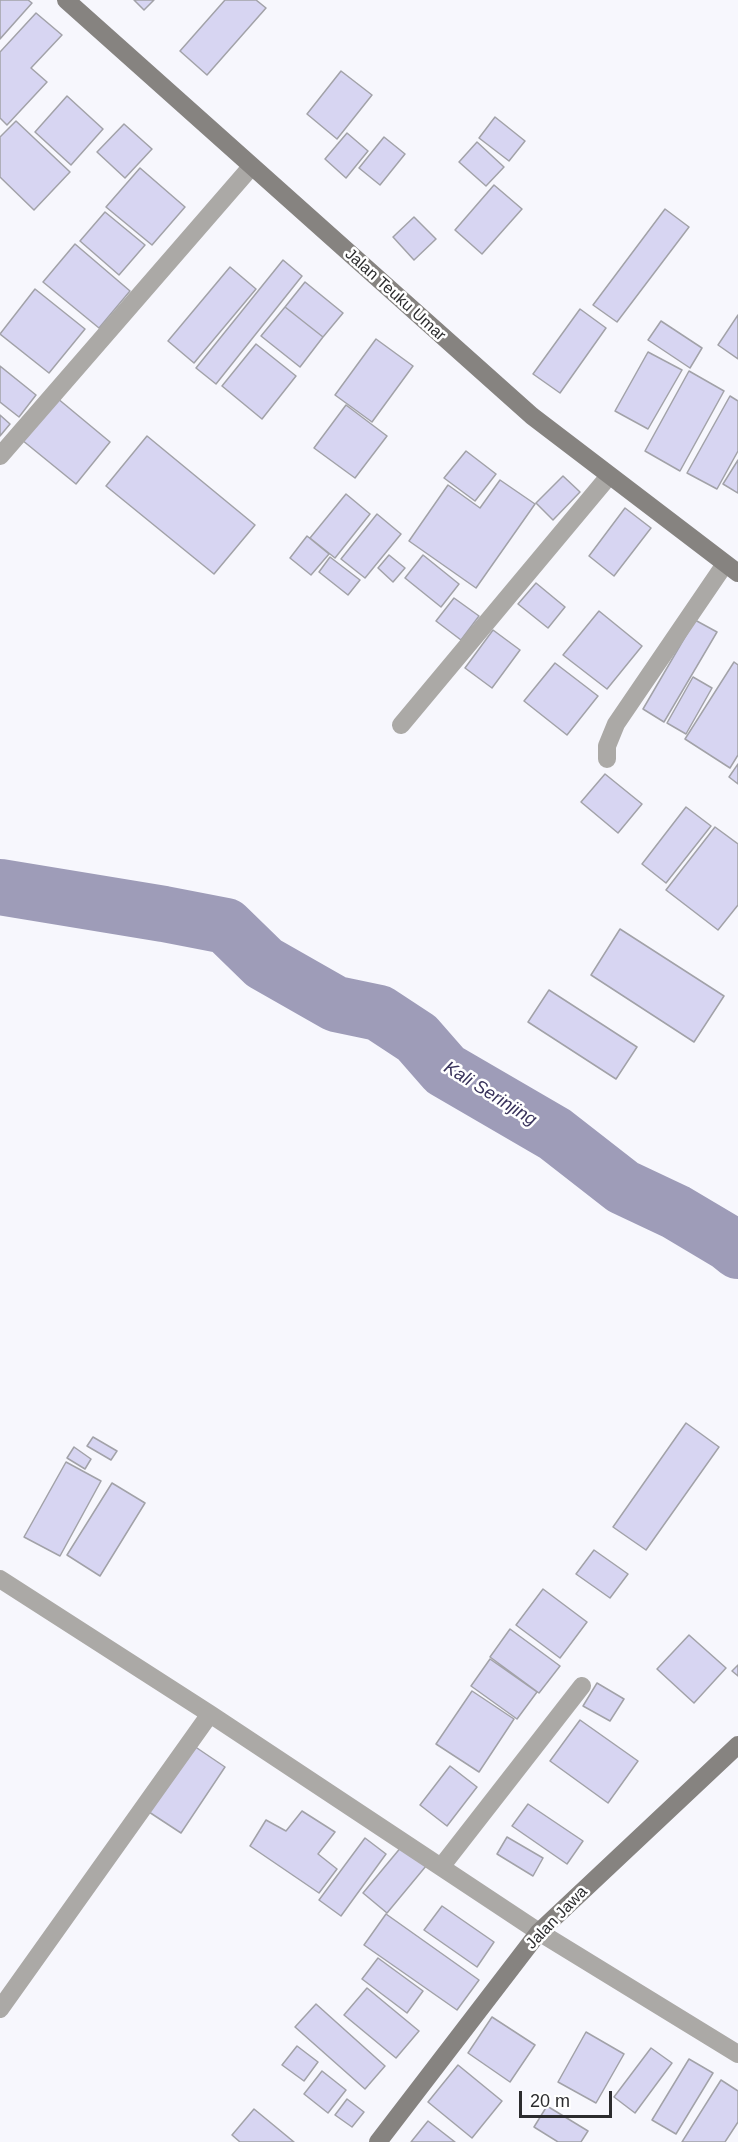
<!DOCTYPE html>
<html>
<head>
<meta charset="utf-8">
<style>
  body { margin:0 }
  #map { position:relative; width:738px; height:2142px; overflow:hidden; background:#f7f7fd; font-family:Helvetica,sans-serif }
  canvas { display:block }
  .scale { position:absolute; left:519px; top:2091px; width:93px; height:27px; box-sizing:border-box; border:3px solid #2c2c2e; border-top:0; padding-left:8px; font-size:18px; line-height:21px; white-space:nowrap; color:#2c2c2e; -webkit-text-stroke:4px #fff; paint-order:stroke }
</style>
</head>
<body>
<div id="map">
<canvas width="738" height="2142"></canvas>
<div class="scale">20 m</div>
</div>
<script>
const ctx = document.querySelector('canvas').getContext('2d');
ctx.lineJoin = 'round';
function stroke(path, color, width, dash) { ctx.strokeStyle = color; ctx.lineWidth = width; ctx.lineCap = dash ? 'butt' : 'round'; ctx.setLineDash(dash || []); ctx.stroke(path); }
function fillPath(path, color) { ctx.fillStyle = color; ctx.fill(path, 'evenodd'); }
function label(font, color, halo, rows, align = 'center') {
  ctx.font = font + ' Helvetica,sans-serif'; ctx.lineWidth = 5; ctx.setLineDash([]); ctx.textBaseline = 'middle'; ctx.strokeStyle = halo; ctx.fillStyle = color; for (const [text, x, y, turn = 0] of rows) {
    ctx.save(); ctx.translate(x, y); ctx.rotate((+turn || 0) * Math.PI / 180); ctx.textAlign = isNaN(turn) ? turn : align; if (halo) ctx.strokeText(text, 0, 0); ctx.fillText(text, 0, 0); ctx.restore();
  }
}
stroke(new Path2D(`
  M0 887 164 914 226 926 264 963 336 1004 379 1013 417 1038 445 1070 555 1134 623 1187 676 1212 728 1243 738 1251`), '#9e9cb8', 56);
const building = new Path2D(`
  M0 0H28L32 3 0 39Z
  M134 0H154L144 10Z
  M225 0H256L266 8 207 75 180 51Z
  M36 13 62 35 31 68 47 82 7 125 0 118V52Z
  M341 71 372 95 337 139 307 114Z
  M67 96 103 129 71 165 35 132Z
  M495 117 525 141 509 161 479 138Z
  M16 121 70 172 34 210 0 177V137Z
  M124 124 152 149 125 178 97 152Z
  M347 133 368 151 346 178 325 159Z
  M384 137 405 154 380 185 359 168Z
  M477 142 504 167 486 186 459 162Z
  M140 168 185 207 152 245 106 207Z
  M494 185 522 209 482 254 455 230Z
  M665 209 689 227 617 322 593 305Z
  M105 212 145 245 119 275 80 241Z
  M414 217 436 239 414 260 393 237Z
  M75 244 130 291 99 328 43 282Z
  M283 260 302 276 216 384 196 368Z
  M230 267 256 289 194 363 168 341Z
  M305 282 343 313 323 337 285 307Z
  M35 289 85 329 49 373 0 334Z
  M285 307 323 337 300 367 261 336Z
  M580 309 606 328 560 393 533 374Z
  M738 315V359L718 345Z
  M661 321 702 348 690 368 648 340Z
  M376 339 413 366 372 422 335 395Z
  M256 344 296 376 262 419 222 386Z
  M648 352 682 370 648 429 615 411Z
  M0 366 36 395 19 417 0 402Z
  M689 371 724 391 680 471 645 451Z
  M730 396 738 401V451L717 489 687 473Z
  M57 398 110 442 76 484 22 440Z
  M346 405 387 436 355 478 314 448Z
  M0 415 10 424 0 436Z
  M147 436 255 525 214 574 106 486Z
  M466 451 496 474 475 501 444 478Z
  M738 460V493L723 484Z
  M563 476 580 492 553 520 536 503Z
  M500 480 535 504 476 588 409 541 448 485 480 508Z
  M346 494 370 514 335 558 310 538Z
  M625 508 651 528 614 576 589 556Z
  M377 514 401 534 365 578 341 559Z
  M307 536 329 554 311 575 290 558Z
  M389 555 405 568 393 582 378 568Z
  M423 555 459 584 441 607 405 578Z
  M330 557 360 580 348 595 319 572Z
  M536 583 565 607 548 628 518 604Z
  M454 598 479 616 461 640 436 621Z
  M599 611 642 646 607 689 563 655Z
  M695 620 717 632 664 722 643 709Z
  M493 630 520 650 492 688 465 668Z
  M734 662 738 665V755L730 768 685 739Z
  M555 663 598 696 567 735 524 701Z
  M693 677 712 688 686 734 667 723Z
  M738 764V784L729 777Z
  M605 774 642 804 618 833 581 802Z
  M686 807 711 826 666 883 642 864Z
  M715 827 738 844V905L718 930 666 890Z
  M620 929 724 996 694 1042 591 975Z
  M549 990 637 1047 616 1079 528 1022Z
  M686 1423 719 1447 646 1550 613 1527Z
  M93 1437 117 1451 111 1460 87 1446Z
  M74 1447 91 1459 85 1469 67 1458Z
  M66 1462 101 1481 60 1556 24 1537Z
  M112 1483 145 1503 100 1576 67 1555Z
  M594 1550 628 1574 610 1598 576 1574Z
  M543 1589 587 1622 560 1658 516 1625Z
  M510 1629 560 1666 539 1693 490 1657Z
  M689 1635 726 1668 694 1703 657 1669Z
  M490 1659 537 1692 517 1719 471 1686Z
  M738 1665V1676L732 1671Z
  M597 1683 624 1699 610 1721 583 1706Z
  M472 1691 514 1719 479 1772 436 1744Z
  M580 1720 638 1761 608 1803 550 1761Z
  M194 1746 225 1767 181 1833 149 1812Z
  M450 1766 477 1787 447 1826 420 1805Z
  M528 1804 583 1841 567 1864 512 1826Z
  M302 1811 335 1832 318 1854 337 1869 319 1893 250 1846 266 1820 286 1831Z
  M507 1837 543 1858 533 1876 497 1854Z
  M365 1838 386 1854 341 1916 319 1900Z
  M402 1846 426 1866 387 1913 363 1893Z
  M442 1906 494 1942 477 1967 424 1930Z
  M386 1914 479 1980 457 2010 364 1945Z
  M378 1958 423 1991 407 2013 362 1979Z
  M367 1988 419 2031 396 2058 344 2015Z
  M316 2004 385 2066 365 2089 295 2027Z
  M492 2017 535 2045 510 2082 468 2053Z
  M586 2032 624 2054 596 2103 558 2082Z
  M297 2046 318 2062 304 2081 282 2065Z
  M651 2048 672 2063 635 2113 614 2097Z
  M689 2059 713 2073 676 2134 652 2120Z
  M458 2065 502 2101 472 2138 428 2102Z
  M322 2071 346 2090 328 2113 304 2094Z
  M721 2080 738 2091V2122L725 2142H682Z
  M347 2099 364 2112 352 2127 335 2115Z
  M547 2106 588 2131 581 2142H558L534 2127Z
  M254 2109 294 2142H240L232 2135Z
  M428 2121 455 2142H411Z`);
fillPath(building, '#d7d5f2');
stroke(building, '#a2a2a8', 1.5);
stroke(new Path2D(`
  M0 456 251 167
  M401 725 609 476
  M607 759V746L616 724 725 564
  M0 1579 210 1714 539 1932 738 2054
  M441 1867 582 1686
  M0 2009 210 1714`), '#aba9a6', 18);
stroke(new Path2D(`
  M66 0 532 416 738 573
  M378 2142 539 1932 738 1745`), '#868380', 18);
label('16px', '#2c2c2e', '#fff', [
  ["Jalan Teuku Umar",395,295,42],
  ["Jalan Jawa",557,1918,-46]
]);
label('italic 18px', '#38325b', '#fff', [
  ["Kali Serinjing",490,1094,32]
]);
</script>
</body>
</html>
